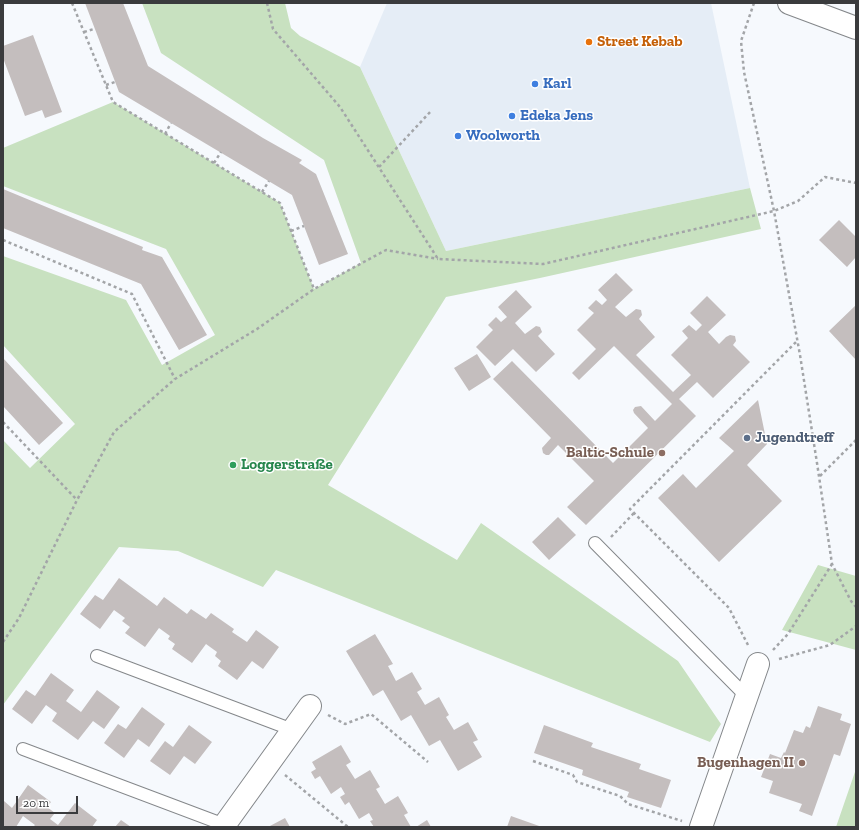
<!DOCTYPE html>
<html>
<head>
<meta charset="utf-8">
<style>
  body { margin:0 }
  #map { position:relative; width:859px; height:830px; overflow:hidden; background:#f6f9fd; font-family:"Zilla Slab",serif }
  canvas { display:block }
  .frame { position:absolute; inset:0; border:4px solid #3a3b3d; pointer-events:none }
  .scale { position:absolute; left:16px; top:796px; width:62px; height:18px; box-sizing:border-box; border:2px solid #3a3b3d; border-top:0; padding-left:5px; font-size:12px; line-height:14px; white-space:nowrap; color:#3a3b3d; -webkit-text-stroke:3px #fff; paint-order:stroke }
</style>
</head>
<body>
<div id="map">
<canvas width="859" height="830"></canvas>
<div class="frame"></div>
<div class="scale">20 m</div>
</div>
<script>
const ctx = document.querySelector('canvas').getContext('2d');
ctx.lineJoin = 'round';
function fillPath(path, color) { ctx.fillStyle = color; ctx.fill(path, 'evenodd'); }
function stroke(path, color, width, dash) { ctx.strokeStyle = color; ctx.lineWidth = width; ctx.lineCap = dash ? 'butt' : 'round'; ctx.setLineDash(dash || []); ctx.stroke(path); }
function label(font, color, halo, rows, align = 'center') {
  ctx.font = font + ' "Zilla Slab",serif'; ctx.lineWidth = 3; ctx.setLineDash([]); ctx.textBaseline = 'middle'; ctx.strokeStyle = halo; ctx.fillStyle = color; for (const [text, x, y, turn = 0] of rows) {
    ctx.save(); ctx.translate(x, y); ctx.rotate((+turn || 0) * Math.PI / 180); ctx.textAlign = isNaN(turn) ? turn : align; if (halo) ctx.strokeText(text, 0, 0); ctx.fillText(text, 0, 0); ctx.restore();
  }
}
fillPath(new Path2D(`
  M387 3H711L750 188 446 251 360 67Z`), '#e5edf6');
fillPath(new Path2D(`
  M142 3H285L291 28 300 36 360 67 446 251 750 188 761 229 540 278 446 297 328 485 457 560 481 523 678 661 721 724 710 742 276 570 263 587 178 551 119 547 3 705V440L30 468 75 424 3 345V256L126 300 162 365 215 335 166 249 3 186V148L113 102 280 203 314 289 361 263 324 160 161 53Z
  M818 565 856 576V650L782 630Z
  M856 769V827H836Z`), '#c8e1c0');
fillPath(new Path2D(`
  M85 3H123L148 66 263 138 302 160 299 163 316 174 348 254 319 265 292 195 119 92Z
  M33 35 62 112 45 118 42 110 25 116 3 58V46Z
  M3 189 143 247 142 250 162 257 207 335 179 350 141 284 3 228Z
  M839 220 856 237V257L847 267 819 240Z
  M616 273 633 290 615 307 626 317 636 309 641 310 642 315 639 319 655 337 636 355 673 392 691 375 671 355 688 338 682 331 689 325 696 331 702 325 690 313 707 296 726 315 708 332 719 344 726 337 730 335 735 336 736 341 733 345 750 362 713 398 697 382 679 399 696 416 586 525 567 507 594 481 558 445 549 455H546L543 453 542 448 551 438 493 379 512 361 613 463 648 428 634 413 633 410 635 407 641 406 655 421 672 404 614 346 579 380 572 373 596 349 577 330 594 313 588 308 596 300 602 305 607 300 598 290Z
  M516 290 532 307 515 323 525 334 536 326 540 327 542 332 538 336 555 354 536 372 513 349 495 366 476 347 493 330 488 325 496 317 501 322 507 317 498 307Z
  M856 305V360L829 331Z
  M477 354 491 377 469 391 454 368Z
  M3 358 63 423 39 445 3 406Z
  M758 400 767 444 747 465 782 501 719 562 658 498 683 474 696 488 734 451 719 438Z
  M558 517 576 535 549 560 532 542Z
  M119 578 157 606 164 597 187 614 191 609 206 619 211 613 234 629 232 632 247 642 256 630 279 647 263 669 252 661 237 680 218 666 221 661 215 656 217 652 206 644 192 663 172 649 175 644 168 639 170 636 159 628 145 647 125 633 130 627 122 621 125 618 114 610 100 629 80 614 95 595 103 600Z
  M375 634 393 664 388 666 396 681 412 672 422 689 417 692 425 705 439 697 449 715 446 717 454 730 468 722 478 740 473 742 482 757 458 771 440 740 429 746 411 715 401 721 383 690 373 696 346 651Z
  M51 673 74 690 66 701 81 712 97 690 120 707 104 729 93 721 78 740 52 721 57 713 46 705 32 724 12 709 26 690 35 696Z
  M818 706 842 714 840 720 851 724 840 756 834 754 812 816 799 811 802 804 769 793 773 781 761 777 770 754 781 758 784 752 785 753 794 730 803 733 806 726 810 728Z
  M142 707 165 724 149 747 138 739 124 758 104 743 118 724 126 729Z
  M189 725 212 742 195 764 184 756 170 775 150 761 165 741 173 747Z
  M544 725 593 743 591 747 641 764 639 769 671 780 661 808 627 797 629 792 582 775 583 770 534 753Z
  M341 745 351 762 346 765 355 779 370 770 380 787 376 789 385 804 398 796 408 813 404 815 411 827H374L370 821 373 820 369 813 359 819 349 802 345 805 340 797 345 794 341 787 331 794 320 776 315 779 311 772 316 769 312 762Z
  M28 785 51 802 47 807 55 813 50 819 58 825 75 803 97 820 92 827H33L35 825 23 816 16 827H3V803L4 801 12 808Z
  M511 816 542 827H507Z
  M285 818 290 827H268Z
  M121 820 131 827H115Z
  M427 820 431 827H416Z`), '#c4bebe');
const service = new Path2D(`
  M595 543 747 697
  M97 656 293 730
  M23 749 225 825`);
const minor = new Path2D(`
  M789 3 856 28
  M223 827 310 706
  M701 827 758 664`);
stroke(service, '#84878a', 14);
stroke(minor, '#84878a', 24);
stroke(new Path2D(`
  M72 3 113 102 280 203 314 289
  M267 3 273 29 340 107 438 259 543 264 774 211 798 201 825 177 856 183
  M754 3 741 41 744 72 774 211 800 355 817 463 832 564 851 601 856 607
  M84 32 94 29
  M106 85 115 82
  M165 134 171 123
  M214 163 221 152
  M379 167 431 111
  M262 192 269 181
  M291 231 304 226
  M3 240 132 294 175 379
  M3 422 77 500
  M820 476 856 440
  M611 537 634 513
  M3 642 19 618 77 500 114 432 175 379 257 329 314 289 386 250 438 259
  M748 645 729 608 630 509 797 341
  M773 650 788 634 832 564
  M779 659 830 645 856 626
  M328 715 345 724 371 714 428 762
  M533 761 573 775 577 782 620 796 628 804 682 821
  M285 775 348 827`), '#a3a5a8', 2.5, [3, 3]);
stroke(service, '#fff', 12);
stroke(minor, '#fff', 22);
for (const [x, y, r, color] of [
  [589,42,4,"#e8710a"],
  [535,84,4,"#3f7fe0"],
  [512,116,4,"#3f7fe0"],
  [458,136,4,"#3f7fe0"],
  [747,438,4,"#5c6f8a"],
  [662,453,4,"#8d6e63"],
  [233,465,4,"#2e9e5b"],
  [802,763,4,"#8d6e63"]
]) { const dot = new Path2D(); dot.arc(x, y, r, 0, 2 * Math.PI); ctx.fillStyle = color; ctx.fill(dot); stroke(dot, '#fff', 1.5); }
label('bold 15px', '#c56008', '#fff', [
  ["Street Kebab",597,42]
], 'left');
label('bold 15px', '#366cbe', '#fff', [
  ["Karl",543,84],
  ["Edeka Jens",520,116],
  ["Woolworth",466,136]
], 'left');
label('bold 15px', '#4e5e75', '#fff', [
  ["Jugendtreff",755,438]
], 'left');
label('bold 15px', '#785e54', '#fff', [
  ["Baltic-Schule",654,453],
  ["Bugenhagen II",794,763]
], 'right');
label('bold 15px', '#27864d', '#fff', [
  ["Loggerstraße",241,465]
], 'left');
</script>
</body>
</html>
